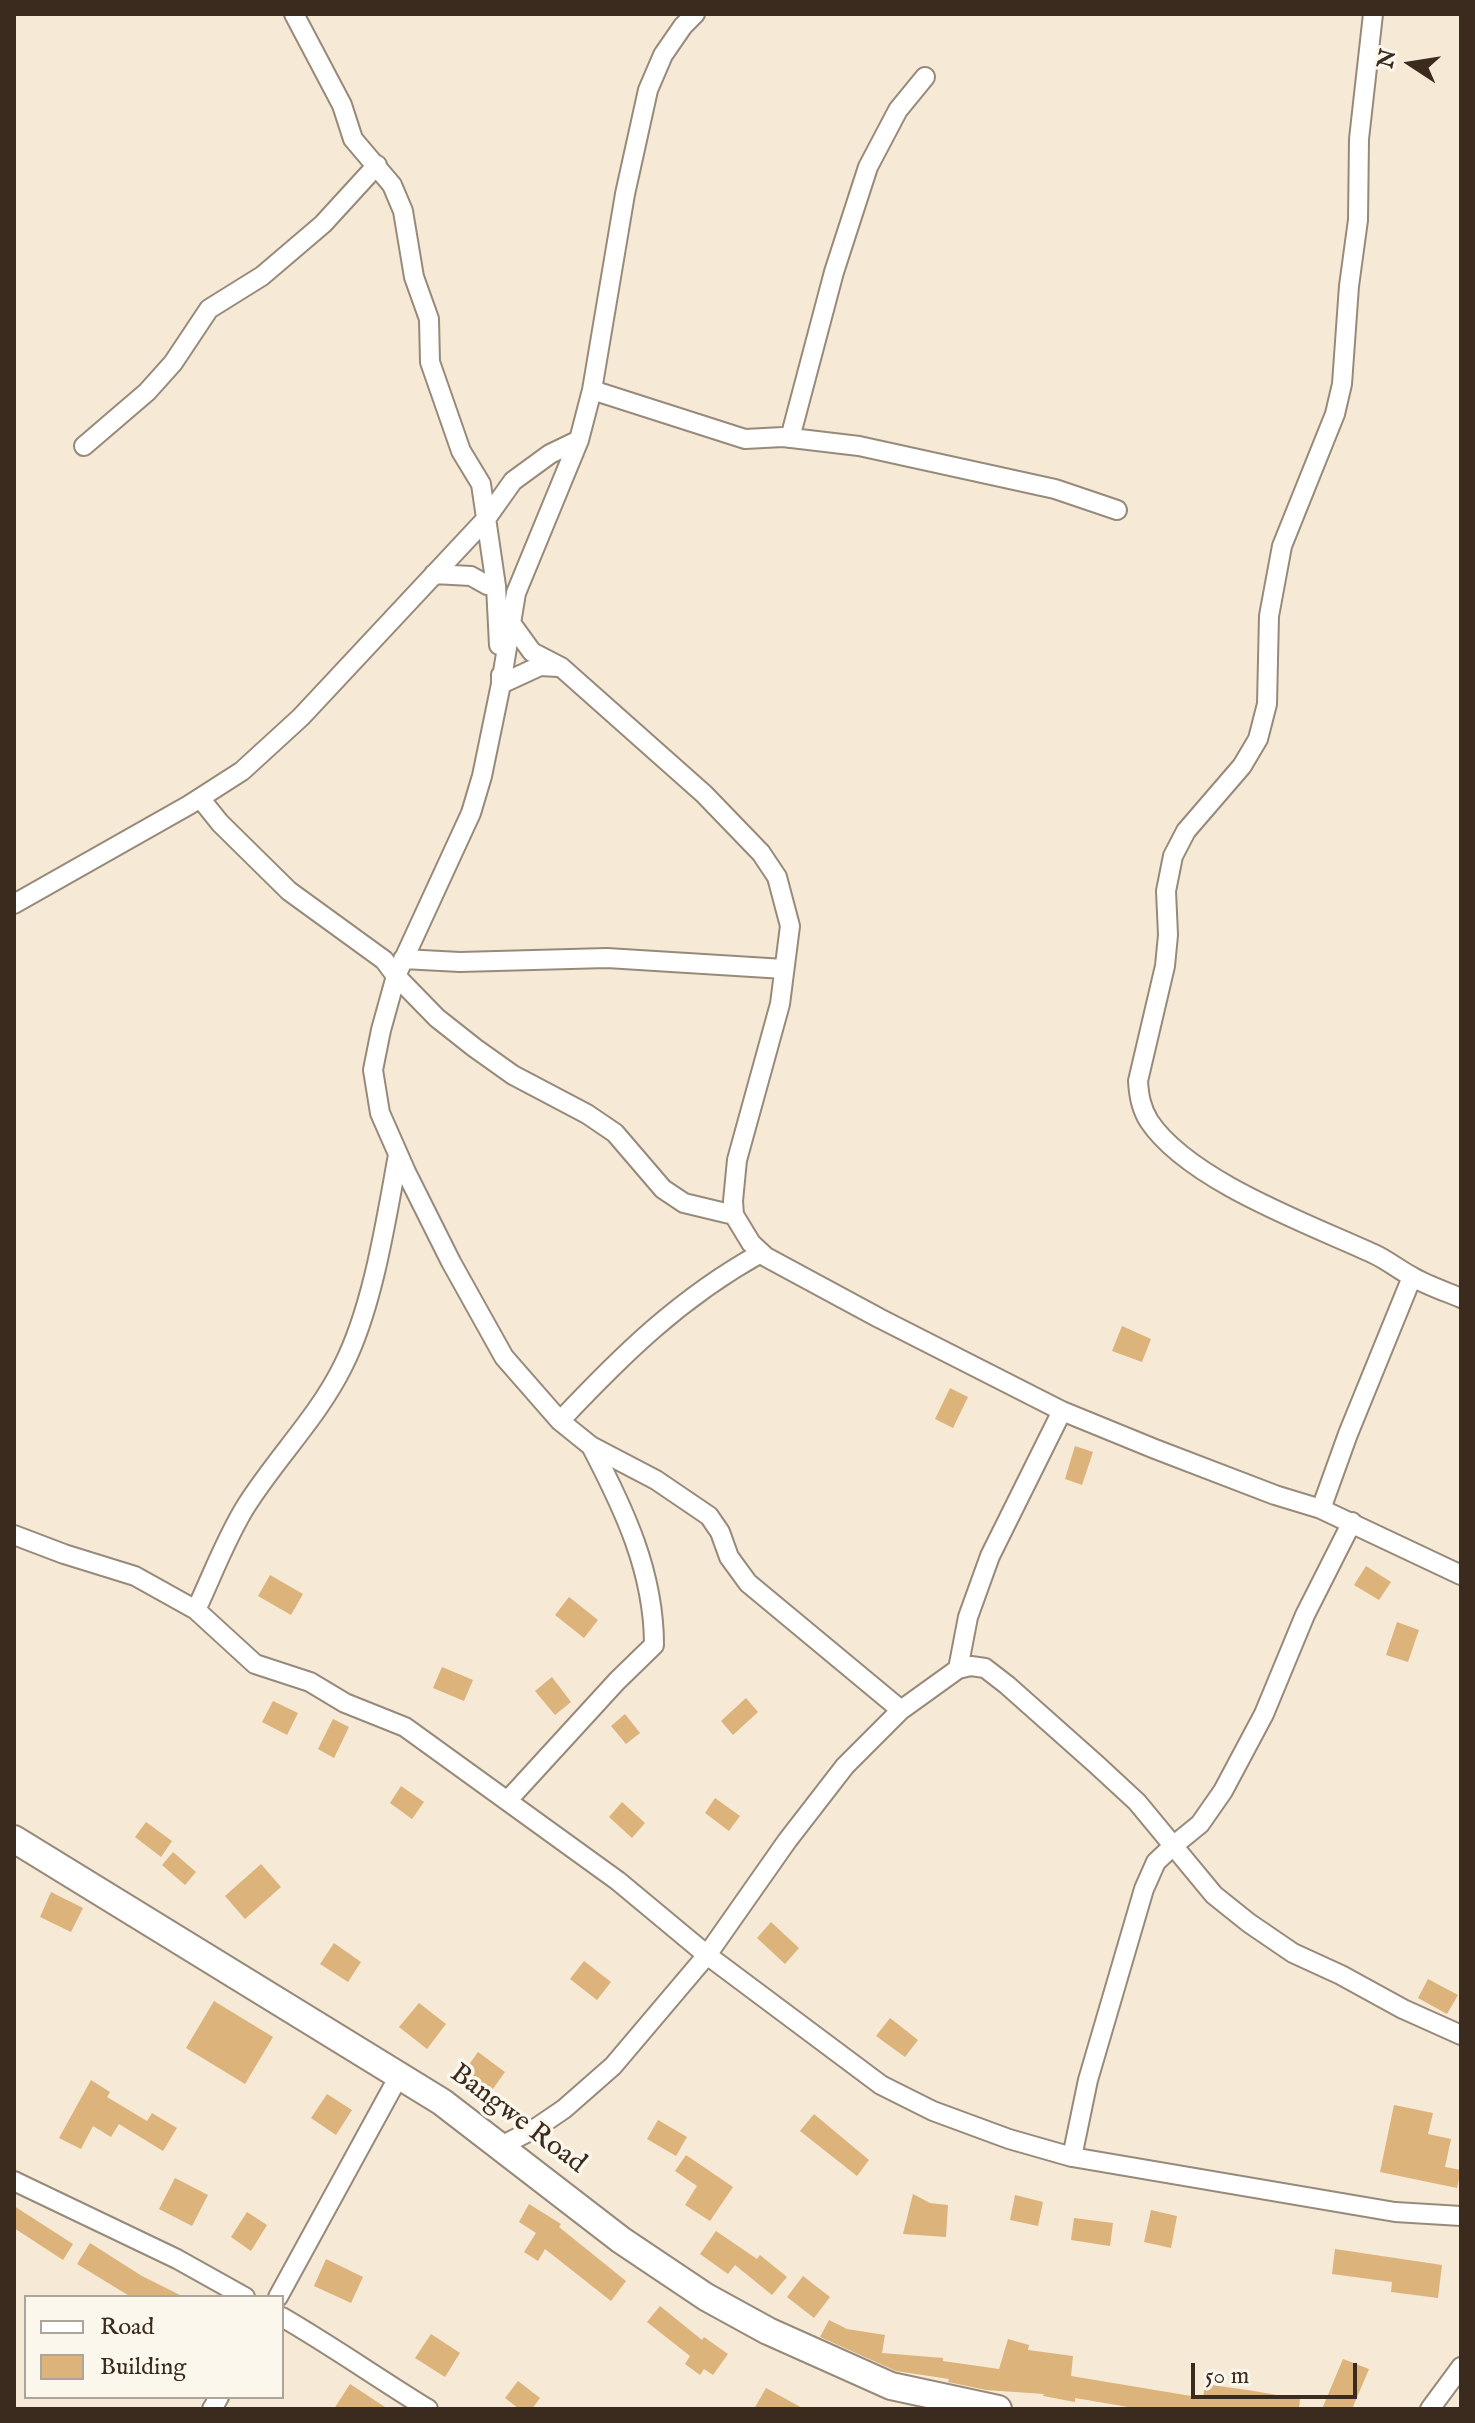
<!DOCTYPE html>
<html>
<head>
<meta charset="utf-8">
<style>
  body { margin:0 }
  #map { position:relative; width:1475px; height:2423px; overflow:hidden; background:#f6e9d5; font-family:"IM FELL English",serif }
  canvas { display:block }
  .frame { position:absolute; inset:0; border:16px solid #3b2a1e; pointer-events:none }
  .legend { position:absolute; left:24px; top:2295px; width:260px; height:104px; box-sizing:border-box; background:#fbf7ec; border:2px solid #aea59a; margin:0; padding:10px 14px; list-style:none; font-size:24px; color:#3b2a1e }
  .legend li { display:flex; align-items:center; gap:16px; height:40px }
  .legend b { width:40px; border:2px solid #aea59a }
  .north { position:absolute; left:1371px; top:24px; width:80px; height:80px; -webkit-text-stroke:6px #fbf7ec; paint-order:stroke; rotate:282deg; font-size:22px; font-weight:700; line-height:32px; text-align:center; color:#3b2a1e }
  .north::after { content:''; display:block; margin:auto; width:28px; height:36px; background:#3b2a1e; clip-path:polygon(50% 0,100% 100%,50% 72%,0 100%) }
  .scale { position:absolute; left:1191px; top:2363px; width:166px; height:36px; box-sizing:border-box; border:4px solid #3b2a1e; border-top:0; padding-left:10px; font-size:24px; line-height:28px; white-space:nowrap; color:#3b2a1e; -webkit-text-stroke:6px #fbf7ec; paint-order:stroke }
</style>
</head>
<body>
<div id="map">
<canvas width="1475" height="2423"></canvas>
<div class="frame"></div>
<ul class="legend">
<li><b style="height:10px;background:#fff"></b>Road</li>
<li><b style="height:22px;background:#ddb37c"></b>Building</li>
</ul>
<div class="north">N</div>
<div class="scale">50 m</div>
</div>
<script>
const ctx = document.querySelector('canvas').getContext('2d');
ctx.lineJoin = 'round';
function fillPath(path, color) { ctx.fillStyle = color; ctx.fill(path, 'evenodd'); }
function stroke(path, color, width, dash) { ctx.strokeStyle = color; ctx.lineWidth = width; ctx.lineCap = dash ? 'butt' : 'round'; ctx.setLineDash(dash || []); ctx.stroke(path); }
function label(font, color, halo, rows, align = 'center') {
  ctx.font = font + ' "IM FELL English",serif'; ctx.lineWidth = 7; ctx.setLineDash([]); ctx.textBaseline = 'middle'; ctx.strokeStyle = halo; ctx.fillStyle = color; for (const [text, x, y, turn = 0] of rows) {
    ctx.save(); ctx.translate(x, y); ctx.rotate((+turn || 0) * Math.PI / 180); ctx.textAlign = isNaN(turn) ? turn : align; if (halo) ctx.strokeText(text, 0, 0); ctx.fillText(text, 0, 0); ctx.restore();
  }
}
fillPath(new Path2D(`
  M1122 1326 1151 1339 1142 1362 1112 1351Z
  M950 1388 968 1397 953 1428 935 1419Z
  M1075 1446 1093 1452 1082 1485 1065 1479Z
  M1366 1566 1391 1582 1379 1600 1354 1585Z
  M270 1575 303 1594 291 1615 258 1596Z
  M569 1597 598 1620 584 1638 555 1615Z
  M1397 1622 1419 1630 1408 1662 1386 1655Z
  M442 1667 473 1680 464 1701 433 1688Z
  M552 1677 571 1702 555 1715 535 1691Z
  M746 1698 758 1712 733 1735 721 1721Z
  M273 1701 298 1713 287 1735 262 1722Z
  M625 1714 640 1733 626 1744 611 1726Z
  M333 1719 349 1727 334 1758 318 1749Z
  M401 1786 424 1802 412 1819 390 1803Z
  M715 1798 740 1816 729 1831 705 1813Z
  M622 1802 645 1823 632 1838 609 1817Z
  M146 1822 172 1841 161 1857 135 1837Z
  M173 1852 196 1872 185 1885 162 1865Z
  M261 1864 281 1887 245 1919 225 1896Z
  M51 1892 83 1908 71 1932 40 1917Z
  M771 1922 799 1948 785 1964 757 1938Z
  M334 1943 361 1962 348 1982 320 1964Z
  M584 1961 611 1982 597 2000 570 1979Z
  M1428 1979 1458 1995 1447 2014 1418 1998Z
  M214 2001 273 2037 245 2084 186 2048Z
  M419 2003 446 2024 427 2049 399 2027Z
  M890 2018 918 2040 905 2057 876 2036Z
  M478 2052 505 2072 490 2093 463 2073Z
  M91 2080 110 2092 107 2097 147 2121 152 2113 177 2128 163 2151 119 2124 111 2137 93 2126 81 2149 59 2138Z
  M327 2094 352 2110 336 2135 311 2118Z
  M1394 2105 1433 2113 1428 2134 1451 2139 1445 2167 1461 2170 1457 2188 1380 2172Z
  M814 2114 869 2160 857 2176 800 2131Z
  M658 2120 687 2137 676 2156 647 2139Z
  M686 2155 733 2187 710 2221 685 2205 697 2186 675 2171Z
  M175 2178 208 2195 192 2226 159 2209Z
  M913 2194 930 2203 948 2205 946 2237 903 2234Z
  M1015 2195 1043 2202 1038 2226 1010 2220Z
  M529 2204 561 2224 559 2227 626 2281 611 2301 545 2249 538 2261 524 2252 536 2233 519 2222Z
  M14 2206 73 2244 63 2260 14 2228Z
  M1151 2210 1177 2216 1171 2248 1144 2242Z
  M247 2212 267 2225 251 2251 231 2237Z
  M1074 2218 1113 2223 1110 2246 1071 2240Z
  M716 2231 757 2259 760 2255 787 2277 772 2295 735 2265 728 2274 700 2254Z
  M90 2243 142 2276 184 2297H131L77 2264Z
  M1335 2249 1442 2265 1438 2298 1391 2292 1392 2282 1332 2274Z
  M326 2259 363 2277 351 2303 314 2286Z
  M803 2276 830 2297 814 2318 787 2297Z
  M660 2306 702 2340 704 2337 728 2354 713 2375 704 2369 700 2375 685 2364 690 2356 647 2322Z
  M829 2320 847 2329 885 2335 882 2353 943 2358V2361L999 2369 1008 2339 1029 2345 1028 2350 1073 2356 1071 2376 1203 2398 1205 2384 1254 2391 1300 2399 1299 2409H1140L1075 2398V2402L1043 2396 1044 2394 986 2390 948 2382 949 2379 896 2371 820 2337Z
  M431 2334 460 2353 445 2377 415 2358Z
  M1343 2359 1369 2369 1352 2409H1322Z
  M518 2381 540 2398 532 2409H519L505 2398Z
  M350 2384 388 2409H334Z
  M766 2388 804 2409H754Z`), '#ddb37c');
const street = new Path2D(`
  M294 14 342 105 353 139 392 185 403 211 414 277 429 319 430 362 461 451 481 484 496 586 499 645
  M695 14 683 26 663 55 648 90 625 194 592 390 579 440 516 593 501 684 482 776 471 813 396 976 381 1030 373 1070 380 1113 406 1172 451 1262 504 1357 560 1421 591 1446 656 1480 709 1516 720 1532 729 1557 748 1583 901 1710
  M1373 14 1359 139 1358 220 1349 286 1342 384 1335 414 1282 546 1269 616 1267 704 1258 739 1242 766 1186 831 1173 856 1166 891 1168 935 1165 966 1138 1081C1139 1096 1141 1108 1149 1121 1189 1181 1309 1224 1374 1254 1387 1260 1398 1269 1411 1276 1426 1285 1444 1291 1461 1298
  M592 390 745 439 783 437 859 446 1055 489 1117 510
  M790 438 834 272 868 167 898 110 925 77
  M84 446 147 392 173 363 209 309 262 276 323 224 377 165
  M434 574 471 576 487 585 496 586
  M511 623 532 652 561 667 704 794 761 853 777 877 790 926 780 1004 737 1160 733 1201 734 1215 751 1243 766 1257 879 1318 1062 1411 1155 1449 1275 1495 1321 1509 1461 1575
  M501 675V684L540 666 558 667
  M200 798 220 823 289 891 384 960 396 976 437 1018 475 1048 513 1075 587 1114 615 1133 663 1189 684 1203 734 1215
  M14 904 189 805 242 771 301 717 486 519 513 481 550 454 579 440
  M403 959 460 962 607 958 784 969
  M560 1421C623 1354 680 1298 761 1253
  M1321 1509 1348 1434 1412 1277
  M14 1535 64 1554 135 1576 196 1610 255 1664 310 1682 345 1703 405 1727 618 1881 707 1955 881 2085 933 2111 1009 2139 1072 2157 1395 2212 1461 2216
  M196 1610C212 1576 226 1538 246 1506 276 1458 318 1417 343 1366 373 1307 386 1220 398 1155
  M958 1669 968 1617 990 1556 1062 1411
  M508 1800 617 1681 654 1645C654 1572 624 1509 591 1446
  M501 2146 536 2128 564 2109 613 2066 707 1955 787 1841 845 1766 901 1710 958 1669 971 1666 985 1668 1007 1685 1097 1765 1137 1802 1214 1895 1249 1923 1293 1953 1341 1975 1403 2009 1461 2035
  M1072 2157 1088 2080 1144 1889 1156 1862 1173 1846 1200 1824 1223 1791 1264 1714 1305 1615 1352 1522
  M14 2181 177 2259 245 2297
  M278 2297 400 2074
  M282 2317C332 2346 379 2379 428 2409
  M212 2409 219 2397
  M1430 2409 1461 2367`);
const secondary = new Path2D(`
  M14 1839 442 2102 621 2240 706 2297 768 2331 891 2386 998 2409`);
stroke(street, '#988a7a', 22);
stroke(secondary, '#988a7a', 30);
stroke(street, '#fff', 18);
stroke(secondary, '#fff', 26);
label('28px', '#3b2a1e', '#fbf7ec', [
  ["Bangwe Road",517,2120,37]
]);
</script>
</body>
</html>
